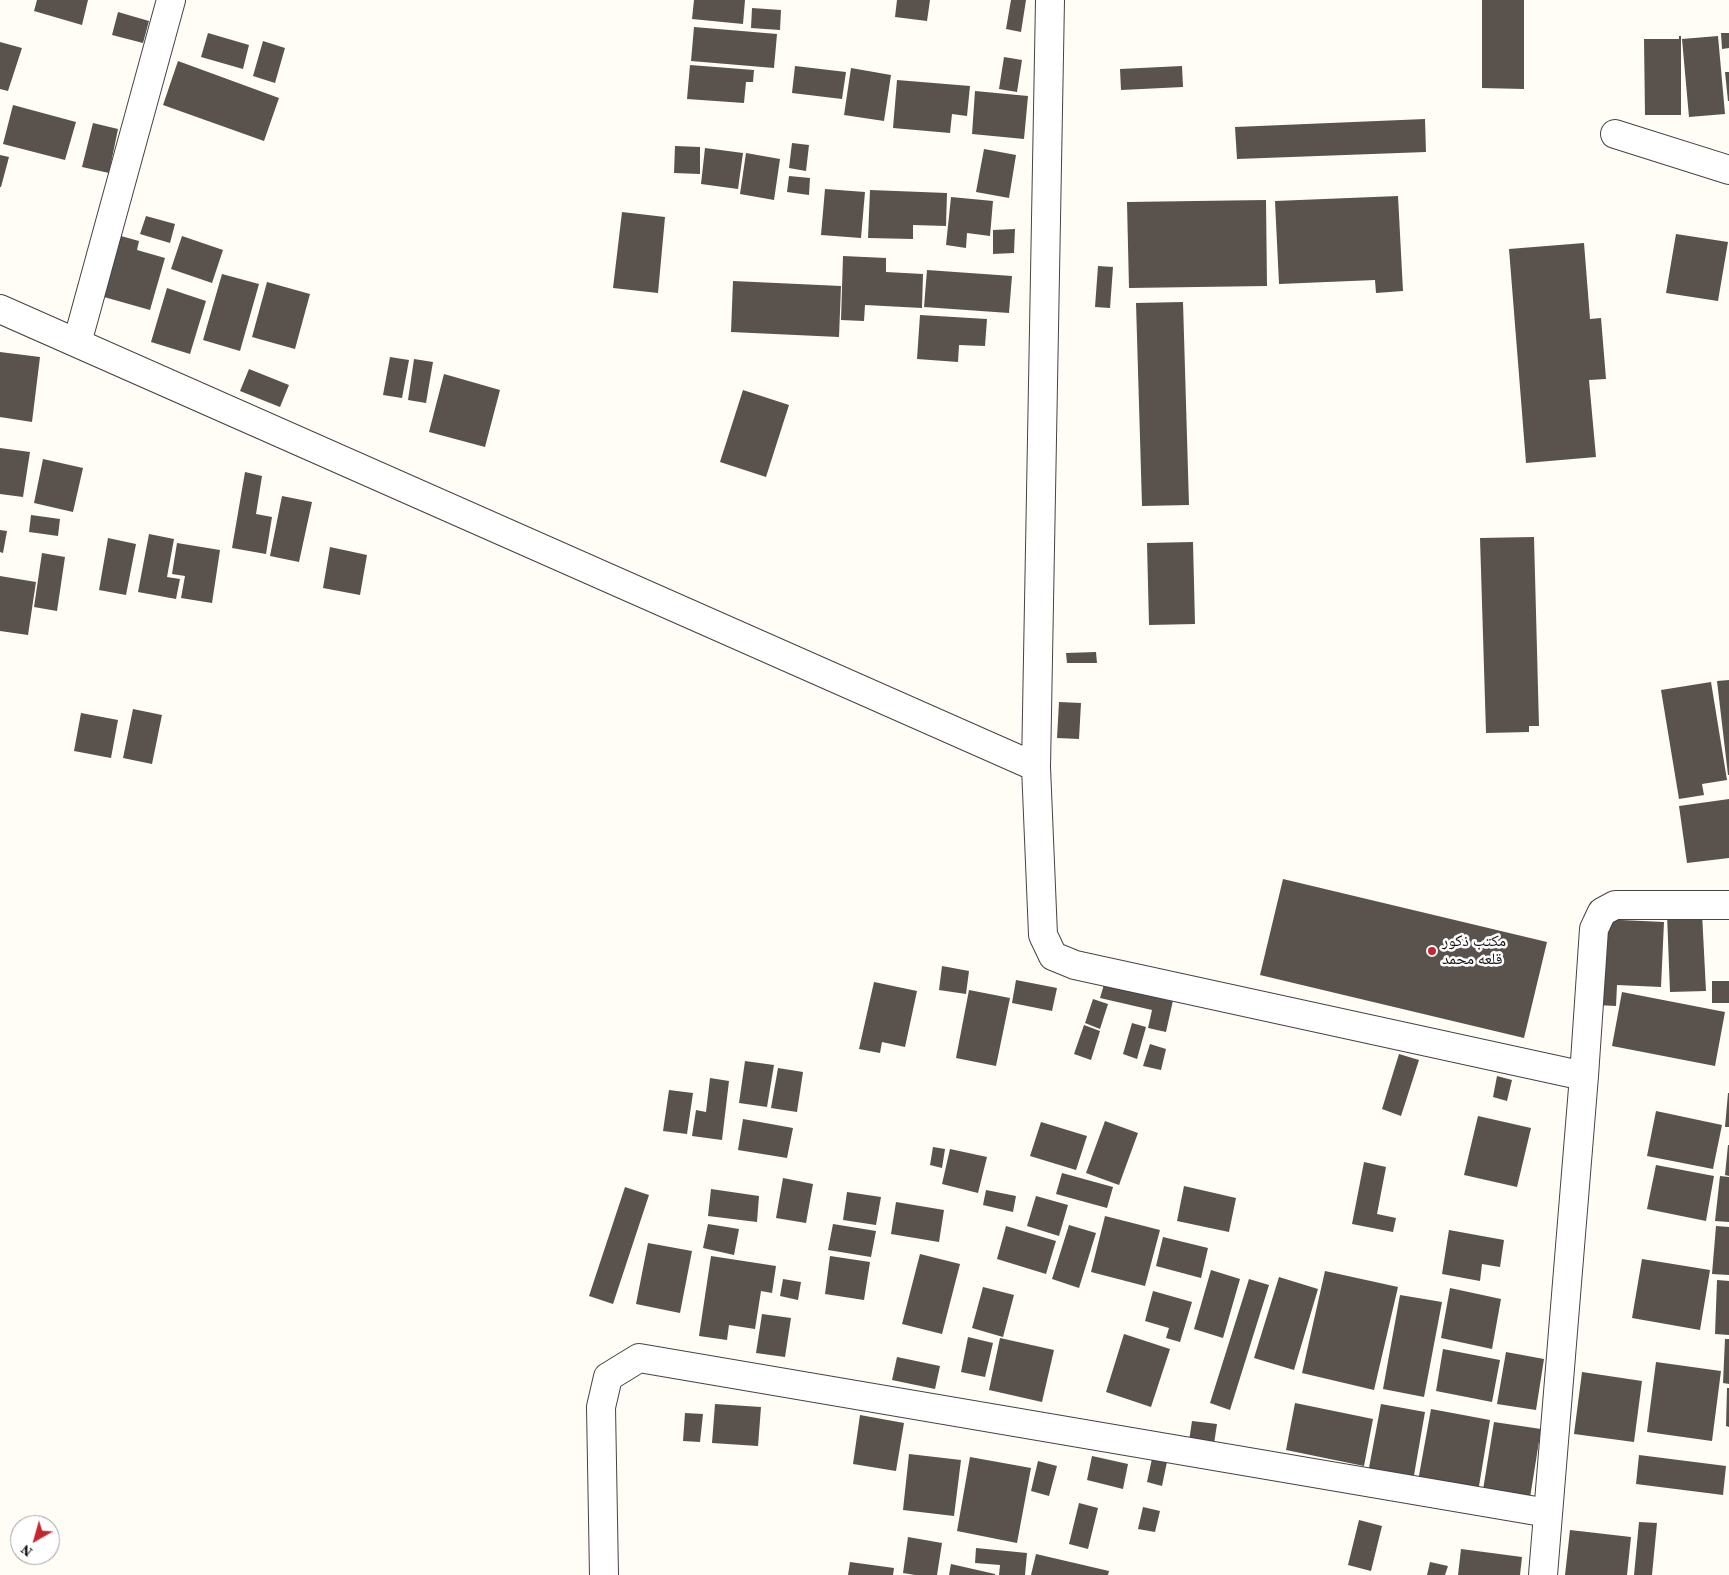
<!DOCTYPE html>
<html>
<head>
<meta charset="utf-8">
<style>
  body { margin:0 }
  #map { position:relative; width:1729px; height:1575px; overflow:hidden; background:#fffdf5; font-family:"Source Serif 4",serif }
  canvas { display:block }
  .north { position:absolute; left:10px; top:1515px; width:50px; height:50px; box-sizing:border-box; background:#fff; border:1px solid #a0a0a0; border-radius:50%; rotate:218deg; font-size:14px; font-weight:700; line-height:20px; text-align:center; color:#111 }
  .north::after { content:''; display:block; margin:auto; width:18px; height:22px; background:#c4262e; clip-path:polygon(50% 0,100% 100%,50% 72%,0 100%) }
</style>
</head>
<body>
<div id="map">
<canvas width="1729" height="1575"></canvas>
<div class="north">N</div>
</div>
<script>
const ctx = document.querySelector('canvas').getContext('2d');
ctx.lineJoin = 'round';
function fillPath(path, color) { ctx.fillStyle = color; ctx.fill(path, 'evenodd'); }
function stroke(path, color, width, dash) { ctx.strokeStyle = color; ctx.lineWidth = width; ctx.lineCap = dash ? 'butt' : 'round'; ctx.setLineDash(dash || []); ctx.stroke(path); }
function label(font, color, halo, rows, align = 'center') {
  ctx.font = font + ' "Source Serif 4","Noto Naskh Arabic",serif'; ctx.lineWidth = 5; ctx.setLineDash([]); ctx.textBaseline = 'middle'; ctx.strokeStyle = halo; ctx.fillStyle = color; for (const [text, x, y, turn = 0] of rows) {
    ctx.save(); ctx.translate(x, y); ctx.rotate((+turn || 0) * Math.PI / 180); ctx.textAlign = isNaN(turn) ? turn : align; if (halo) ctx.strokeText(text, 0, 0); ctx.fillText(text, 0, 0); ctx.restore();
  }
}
fillPath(new Path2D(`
  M37 0H88L82 25 34 11Z
  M694 0H745L743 24 692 19Z
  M897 0H930L927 21 895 17Z
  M1011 0H1026L1021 32 1006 29Z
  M1482 0H1524V89L1482 88Z
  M752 8 781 10 780 30 751 28Z
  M118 12 149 21 143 43 112 35Z
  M694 27 777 34 774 68 691 61Z
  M208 33 249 45 243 69 201 57Z
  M1721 33H1729V48L1722 49Z
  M1679 36H1681V115H1645L1644 39H1679Z
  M1718 36 1725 114 1689 117 1682 39Z
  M263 41 285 48 275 83 253 76Z
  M0 42 22 48 8 91 0 89Z
  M1004 57 1022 60 1017 92 999 89Z
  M178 61 279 98 264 141 163 105Z
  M690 65 754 70 753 82H746L744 103 687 99Z
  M795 66 846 72 842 99 792 93Z
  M1182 66 1183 87 1121 90 1120 69Z
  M851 68 891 75 884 121 844 115Z
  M1725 72H1729V101H1728Z
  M897 80 970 86 967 116 952 114 950 133 893 128Z
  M975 91 1028 96 1024 139 972 134Z
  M13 105 76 122 65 160 3 144Z
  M1425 119 1426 152 1237 159 1235 127Z
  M93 123 118 129 109 173 82 167Z
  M792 143 809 145 806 171 789 168Z
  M675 146 700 147V174L674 173Z
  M705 148 743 153 738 189 701 184Z
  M984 149 1016 155 1009 198 976 192Z
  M746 153 780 159 774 200 740 194Z
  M0 155 9 157 1 187H0Z
  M789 176 810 178 809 195 787 192Z
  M825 189 865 192 861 238 821 235Z
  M870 190 947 193 946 226 913 225V239L868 238Z
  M1398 196 1403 291 1376 293 1375 280 1279 284 1275 201Z
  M951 197 993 201 990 236 967 233 966 248 946 245Z
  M1266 200 1267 286 1129 288 1127 202Z
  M622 212 665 217 658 293 613 288Z
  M146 216 175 224 170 243 140 234Z
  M1015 229 1014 253 993 254V230Z
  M1676 234 1728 242 1718 301 1666 293Z
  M121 236 139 241 137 250 165 258 150 310 104 297Z
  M182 236 223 250 212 283 171 269Z
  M1584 243 1590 319 1601 318 1606 379 1589 380 1596 457 1526 463 1509 249Z
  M843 256 886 258V272L923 274 922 308 865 305 864 321 841 320Z
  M1098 266 1113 267 1110 308 1095 307Z
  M927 270 1012 276 1009 313 924 307Z
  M222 274 259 284 240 351 203 340Z
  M733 281 841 286 839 337 731 332Z
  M267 282 310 294 295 349 252 337Z
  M167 288 206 301 190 354 151 342Z
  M1183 302 1189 505 1142 506 1136 303Z
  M920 315 987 319 985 346 959 345 958 362 917 359Z
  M0 352 40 357 32 422 0 417Z
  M390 357 409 360 402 398 383 395Z
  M414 359 433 362 426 403 408 400Z
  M249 369 289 385 280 407 240 391Z
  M444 374 500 390 485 447 429 432Z
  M743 390 789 405 766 477 720 462Z
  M0 448 30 452 23 497 0 494Z
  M43 459 83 468 73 512 34 503Z
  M245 472 262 476 256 514 272 517 266 554 232 548Z
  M282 496 312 502 299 562 270 556Z
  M31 515 60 519 58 536 29 532Z
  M0 530 7 531 3 553 0 552Z
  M149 534 174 539 167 577 180 579 176 599 138 592Z
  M1534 537 1539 726H1529V732L1486 733 1480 538Z
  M108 538 136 544 126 595 99 590Z
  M1193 542 1195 624 1149 625 1147 543Z
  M177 543 220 550 212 603 181 598 185 576 172 574Z
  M330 547 367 555 360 595 323 588Z
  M42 553 65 557 57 611 34 607Z
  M0 576 36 582 28 635 0 631Z
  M1096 652 1097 663H1067L1066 653Z
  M1729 680V775H1728L1717 681Z
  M1711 682 1727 780 1702 784 1704 795 1679 799 1661 690Z
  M1059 702 1081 703 1079 739 1057 738Z
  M133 709 162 715 152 764 123 758Z
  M81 713 118 720 111 758 74 751Z
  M1729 799V858L1687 863 1679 806Z
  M1283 879 1547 942 1524 1038 1260 975Z
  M1702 913 1706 991 1670 992 1667 914Z
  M1600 919 1664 922 1661 987 1617 985 1616 1006 1596 1005Z
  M942 966 969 971 966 994 939 990Z
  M1016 980 1057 988 1052 1011 1012 1003Z
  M1105 981 1174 996 1166 1032 1148 1028 1152 1010 1100 998Z
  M1712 981H1729V1003H1712Z
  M874 982 917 991 905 1047 882 1042 880 1053 859 1049Z
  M969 990 1010 998 996 1066 956 1058Z
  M1622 992 1725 1012 1715 1066 1612 1046Z
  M1093 999 1108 1004 1100 1029 1085 1023Z
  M1132 1023 1146 1027 1137 1059 1123 1054Z
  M1084 1025 1100 1031 1091 1060 1074 1054Z
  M1150 1044 1166 1049 1161 1070 1143 1066Z
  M1399 1054 1419 1060 1401 1116 1382 1109Z
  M745 1061 774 1065 767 1107 739 1103Z
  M778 1068 803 1072 797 1112 771 1108Z
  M1497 1076 1512 1080 1507 1101 1493 1097Z
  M710 1078 729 1081 722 1140 692 1136 696 1110 706 1112Z
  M669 1090 693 1093 687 1134 663 1131Z
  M1728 1093H1729V1127H1725Z
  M1656 1111 1722 1125 1713 1169 1647 1156Z
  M1478 1116 1531 1128 1517 1187 1464 1175Z
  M743 1119 793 1128 787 1158 738 1150Z
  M1105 1121 1138 1133 1119 1185 1086 1173Z
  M1041 1122 1087 1136 1076 1170 1030 1156Z
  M1728 1145H1729V1176L1725 1175Z
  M933 1147 945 1149 942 1168 930 1165Z
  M950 1149 987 1157 978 1193 942 1184Z
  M1364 1162 1386 1167 1377 1214 1396 1218 1393 1232 1352 1224Z
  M1656 1165 1714 1176 1706 1221 1647 1209Z
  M1062 1173 1113 1187 1107 1208 1056 1194Z
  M1720 1176 1729 1177V1222L1715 1221Z
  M783 1178 813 1184 806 1223 776 1218Z
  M1184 1186 1236 1198 1229 1232 1177 1221Z
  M625 1187 649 1195 613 1304 589 1296Z
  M711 1189 759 1196 757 1222 708 1216Z
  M986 1190 1016 1196 1013 1212 983 1205Z
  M847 1192 881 1197 876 1225 843 1220Z
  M1036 1196 1068 1205 1059 1236 1027 1226Z
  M896 1202 944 1210 939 1242 891 1234Z
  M1105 1216 1160 1230 1145 1286 1091 1272Z
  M708 1224 739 1229 734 1255 703 1248Z
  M833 1224 876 1231 871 1257 828 1250Z
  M1069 1225 1096 1233 1079 1288 1052 1279Z
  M1006 1226 1056 1241 1046 1274 997 1259Z
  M1716 1226 1729 1227V1275L1712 1274Z
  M1449 1230 1504 1240 1500 1267 1482 1264 1480 1281 1442 1274Z
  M1163 1237 1208 1248 1201 1278 1156 1266Z
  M648 1243 692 1251 680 1313 636 1304Z
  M920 1254 960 1264 942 1334 902 1324Z
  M711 1256 776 1266 772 1293 761 1291 755 1329 729 1325 727 1340 699 1336Z
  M830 1256 870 1262 864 1300 825 1294Z
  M1642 1259 1710 1270 1700 1330 1632 1318Z
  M1211 1270 1240 1279 1223 1338 1194 1329Z
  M1325 1271 1398 1287 1374 1390 1302 1373Z
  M1279 1277 1318 1289 1294 1370 1254 1358Z
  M783 1279 801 1282 798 1300 780 1296Z
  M1249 1279 1269 1285 1230 1410 1210 1403Z
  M1717 1280 1729 1281V1335L1715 1334Z
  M983 1287 1014 1295 1003 1337 972 1328Z
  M1450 1288 1501 1299 1492 1349 1441 1338Z
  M1153 1291 1192 1302 1180 1342 1166 1338 1169 1328 1145 1321Z
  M1400 1295 1442 1302 1424 1397 1383 1389Z
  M762 1314 791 1318 785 1357 756 1353Z
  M1124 1334 1170 1349 1151 1407 1106 1392Z
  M968 1337 993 1343 985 1377 961 1372Z
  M1000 1338 1054 1350 1042 1402 989 1390Z
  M1725 1339H1729V1384L1723 1383Z
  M1443 1349 1500 1360 1492 1402 1436 1391Z
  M1506 1352 1544 1359 1536 1410 1497 1404Z
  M897 1357 940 1366 935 1389 892 1380Z
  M1656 1362 1721 1371 1712 1441 1647 1432Z
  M1582 1372 1642 1381 1634 1442 1574 1434Z
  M1727 1388H1729V1427L1726 1426Z
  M1295 1403 1373 1419 1364 1466 1286 1450Z
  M715 1404 761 1407 758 1446 712 1443Z
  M1381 1404 1425 1412 1413 1481 1368 1473Z
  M1431 1409 1490 1420 1478 1492 1418 1481Z
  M685 1413 703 1414 700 1442 683 1441Z
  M860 1415 904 1423 896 1471 853 1464Z
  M1192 1421 1217 1424 1214 1444 1189 1441Z
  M1494 1422 1541 1429 1529 1504 1482 1496Z
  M909 1454 961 1460 954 1516 903 1510Z
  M1153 1454 1168 1457 1162 1486 1147 1482Z
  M1639 1455 1726 1466 1723 1495 1636 1484Z
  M1092 1456 1128 1464 1123 1489 1087 1480Z
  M970 1457 1031 1468 1017 1543 957 1531Z
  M1038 1461 1057 1466 1049 1496 1031 1491Z
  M1079 1503 1098 1508 1088 1549 1069 1544Z
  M1143 1507 1160 1511 1155 1532 1138 1529Z
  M1359 1520 1382 1526 1371 1571 1348 1565Z
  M1639 1522 1657 1523 1652 1575H1634Z
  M1570 1530 1631 1537 1627 1575H1565Z
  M908 1537 942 1543 937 1575H915L903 1573Z
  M976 1548 1027 1553 1025 1575H999L1000 1565 975 1563Z
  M1461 1549 1522 1557 1520 1575H1458Z
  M1036 1554 1109 1571 1108 1575H1031Z
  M850 1562 894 1568 893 1575H848Z
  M1430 1562 1448 1566 1445 1575H1427Z
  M951 1564 995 1574V1575H949Z`), '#5a524d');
const minor = new Path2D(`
  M1050 0 1036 767 1043 935 1053 956 1075 965 1584 1076
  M1615 134 1729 170
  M0 309 1036 767
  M77 343 171 0
  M604 1575 601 1407 608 1377 639 1358 1548 1513
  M1543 1575 1584 1076 1594 929 1602 912 1615 905H1729`);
stroke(minor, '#444', 30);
stroke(minor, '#fff', 28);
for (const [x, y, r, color] of [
  [1432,951,5,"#c4262e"]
]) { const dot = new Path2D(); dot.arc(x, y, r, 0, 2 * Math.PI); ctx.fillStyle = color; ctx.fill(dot); stroke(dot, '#fff', 2); }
label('16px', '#111', '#fff', [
  ["مکتب ذکور",1442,942],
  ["قلعه محمد",1442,960]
], 'left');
</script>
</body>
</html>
